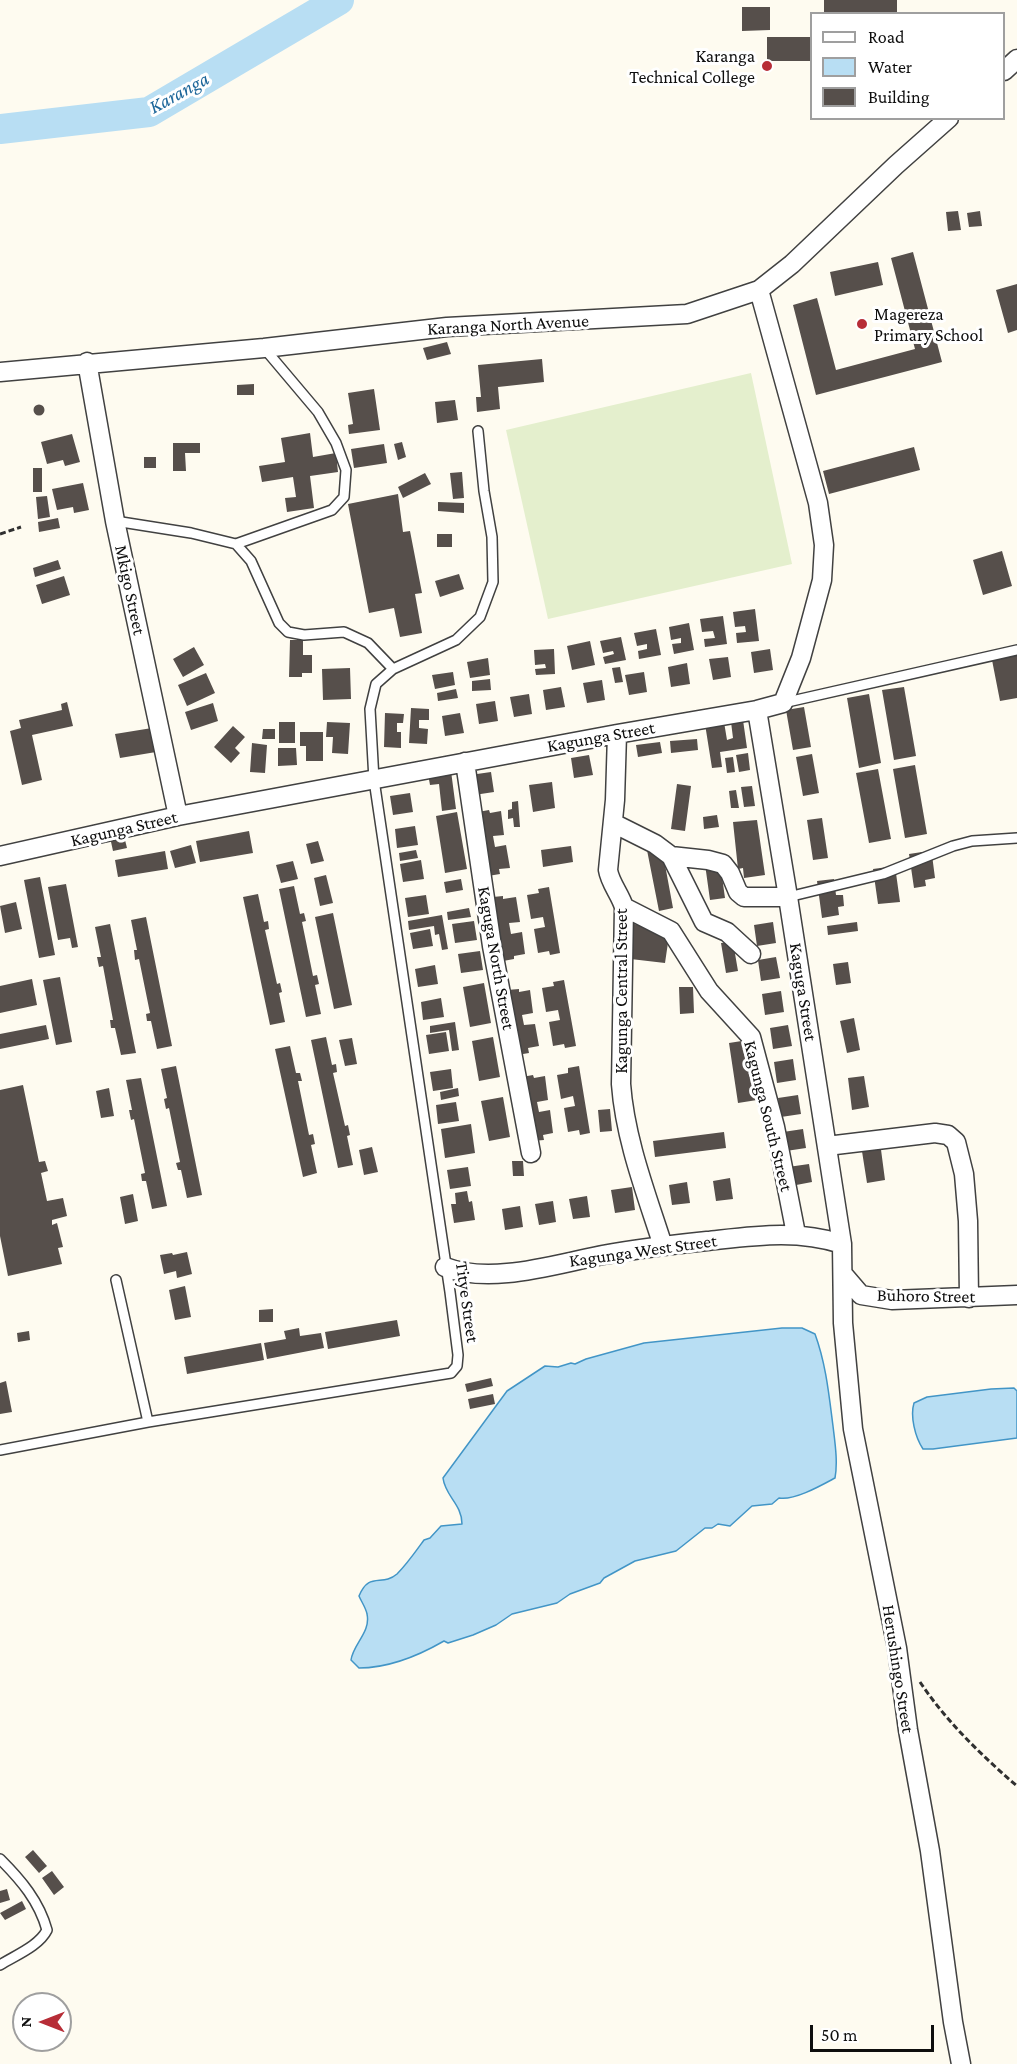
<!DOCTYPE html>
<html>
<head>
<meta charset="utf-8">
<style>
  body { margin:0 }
  #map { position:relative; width:1017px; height:2064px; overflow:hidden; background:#fefbf0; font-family:"Crimson Pro",serif }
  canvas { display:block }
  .legend { position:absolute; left:810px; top:12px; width:195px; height:108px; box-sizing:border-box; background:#fff; border:2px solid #9f9f9f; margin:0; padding:8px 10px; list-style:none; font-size:18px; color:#0e0e0e }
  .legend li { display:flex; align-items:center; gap:12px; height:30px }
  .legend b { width:30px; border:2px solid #9f9f9f }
  .north { position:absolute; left:12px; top:1992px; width:60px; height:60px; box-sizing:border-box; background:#fff; border:2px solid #9f9f9f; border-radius:50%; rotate:270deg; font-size:16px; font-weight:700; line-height:24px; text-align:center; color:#0e0e0e }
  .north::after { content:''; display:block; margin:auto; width:21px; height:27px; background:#b72d37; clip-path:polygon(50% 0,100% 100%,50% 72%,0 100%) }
  .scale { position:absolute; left:810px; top:2025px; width:124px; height:27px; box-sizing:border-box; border:3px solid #0e0e0e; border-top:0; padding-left:8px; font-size:18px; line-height:21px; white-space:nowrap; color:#0e0e0e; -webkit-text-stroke:4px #fff; paint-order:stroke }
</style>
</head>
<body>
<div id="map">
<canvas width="1017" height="2064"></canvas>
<ul class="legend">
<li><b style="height:8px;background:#fff"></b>Road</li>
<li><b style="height:16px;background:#b8def3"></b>Water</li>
<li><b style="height:16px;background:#564f4b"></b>Building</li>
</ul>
<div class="north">N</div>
<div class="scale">50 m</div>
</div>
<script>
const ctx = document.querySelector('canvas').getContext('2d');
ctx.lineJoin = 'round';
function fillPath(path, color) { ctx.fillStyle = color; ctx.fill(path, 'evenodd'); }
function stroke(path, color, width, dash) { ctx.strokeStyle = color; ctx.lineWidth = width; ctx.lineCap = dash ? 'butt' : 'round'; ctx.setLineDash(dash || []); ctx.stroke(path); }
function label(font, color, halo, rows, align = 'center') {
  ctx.font = font + ' "Crimson Pro",serif'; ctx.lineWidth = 6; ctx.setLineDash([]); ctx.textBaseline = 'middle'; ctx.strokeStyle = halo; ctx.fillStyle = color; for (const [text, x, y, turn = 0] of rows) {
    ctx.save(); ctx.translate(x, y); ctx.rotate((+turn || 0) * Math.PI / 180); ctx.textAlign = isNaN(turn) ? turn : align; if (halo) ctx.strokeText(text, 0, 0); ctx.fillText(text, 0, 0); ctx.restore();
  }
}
fillPath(new Path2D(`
  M751 373 792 564 548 619 506 430Z`), '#e4efcd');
const water = new Path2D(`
  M782 1328H802L815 1334C826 1364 829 1395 833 1426 835 1443 838 1462 835 1478 822 1485 794 1501 779 1498L772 1504 752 1506 730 1526 718 1524 712 1528H705L676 1551 635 1561 604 1578 600 1583 570 1594 557 1603 512 1614 496 1625 473 1635 448 1643 444 1641C418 1656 389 1668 359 1668L351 1660C353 1644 371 1632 367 1614 366 1608 361 1601 359 1596 369 1571 382 1587 397 1574 407 1564 416 1551 424 1540L430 1538 441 1526 462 1524C462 1504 445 1496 443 1478L507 1391 545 1366 558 1367 571 1363 575 1364 586 1359 644 1343Z
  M1014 1388 1017 1391V1438L933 1449H923C915 1437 910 1416 914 1403L927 1397 991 1389Z`);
fillPath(water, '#b8def3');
stroke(water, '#4295c6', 1.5);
stroke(new Path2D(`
  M0 129 149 112 339 0`), '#b8def3', 30);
fillPath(new Path2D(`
  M824 0H897V14H824Z
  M742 7H770V30L742 31Z
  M767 37H812V61H767Z
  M958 211 961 230 948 231 946 212Z
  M980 211 982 226 969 227 967 213Z
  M913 252 942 362 816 395 793 305 817 298 836 370 915 349 891 258Z
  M878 262 883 285 835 296 830 272Z
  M1017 284V330L1008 333 996 290Z
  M447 342 451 354 427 360 423 348Z
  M542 359 544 382 498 387 500 409 477 412 476 397H481L478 365Z
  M254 384V395H237V385Z
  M374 389 380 430 349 434 348 425 353 424 348 393Z
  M455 400 458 420 437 423 435 402Z
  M33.5 410a5.5 5.5 0 1 1 11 0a5.5 5.5 0 1 1-11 0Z
  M310 433 313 457 336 453 338 472 310 476 314 508 287 512 285 498 296 497 293 477 262 482 259 466 285 462 281 438Z
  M72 434 80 462 65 466 63 460 47 464 41 442Z
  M402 442 406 457 398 460 394 444Z
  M173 443H200V453H185L186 471H173Z
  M384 444 387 463 354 468 351 449Z
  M914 447 920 470 829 494 823 471Z
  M144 457H156V468H144Z
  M33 468H42V492H33Z
  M462 472 464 498 453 499 450 473Z
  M425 473 431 484 403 498 398 487Z
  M83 483 89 510 74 513 73 507 57 510 52 489Z
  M398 494 403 532 410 531 422 593 415 594 422 633 400 637 394 608 369 613 348 504Z
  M47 496 50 517 38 519 36 497Z
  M438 502 464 503V513L438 511Z
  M58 518 60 528 39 532 38 522Z
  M437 534H452V547H437Z
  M1002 551 1012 586 983 595 973 560Z
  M58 560 61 569 35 577 33 568Z
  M459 574 464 589 440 597 435 581Z
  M64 576 70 595 42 604 36 585Z
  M755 609 759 641 737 643 736 633 746 632 745 626 735 627 733 612Z
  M723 616 727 644 705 647 704 639 715 638 713 631 702 632 700 619Z
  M689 623 694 650 674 654 672 644 681 643V638L671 640 669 627Z
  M656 629 661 655 639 659 638 651 647 649V644L637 646 634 633Z
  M621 637 626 660 605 664 603 657 614 654 613 651 603 653 600 641Z
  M290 640H303V655H312V673H302V677H289Z
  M590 641 595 665 572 670 567 646Z
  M194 647 204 665 183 677 173 659Z
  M554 649 555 674 536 675 535 669 546 668 545 664 535 665 534 650Z
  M770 649 773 670 754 673 751 652Z
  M1017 654V698L1000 701 992 660Z
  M728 657 731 677 713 680 709 659Z
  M488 658 490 675 470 678 467 662Z
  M687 663 690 684 671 687 668 667Z
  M620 667 623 682 615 683 612 668Z
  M350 668 351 699 323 700 322 669Z
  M453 672 455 685 435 689 432 675Z
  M644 672 647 692 629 695 625 675Z
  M206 673 215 693 187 706 178 685Z
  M490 679 491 690 472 691V681Z
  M602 680 605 700 587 703 583 683Z
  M561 687 565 707 546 710 543 690Z
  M904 687 916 756 894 760 882 690Z
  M456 689 458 698 438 701 437 693Z
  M529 694 532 714 514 717 510 697Z
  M869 694 881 763 859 768 847 698Z
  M495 701 498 721 479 724 476 704Z
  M67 702 73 726 32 735 42 780 22 785 10 731 21 728 19 720 62 710 61 704Z
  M213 703 218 721 191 730 185 712Z
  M804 707 811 747 793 750 786 710Z
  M411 708 429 709V720H419V728L428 729 427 744 409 743Z
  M385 713 404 714 403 723H397V732H401V748L384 747Z
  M460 713 464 733 445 736 442 716Z
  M743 720 747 748 720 752 722 767 712 768 705 724 724 722 727 740 733 738 731 722Z
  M279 722H295V743H279Z
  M327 722 350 723 348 754 332 753 333 737H326Z
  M233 726 245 737 235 748 240 753 231 763 214 747Z
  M152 728 156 752 120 758 115 734Z
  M263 729H275V739H262Z
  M300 732H323V761H306V746H300Z
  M697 739 698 750 671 753 670 741Z
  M660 742 662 753 638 757 636 745Z
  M252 743 267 745 265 773 250 772Z
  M278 748H296L297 765 278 766Z
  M748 753 750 770 739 772 736 755Z
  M812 754 819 793 803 796 796 757Z
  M589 755 593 775 574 778 571 758Z
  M733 757 735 772 727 773 725 758Z
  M915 765 927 834 905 838 893 769Z
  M878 769 891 839 869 843 856 773Z
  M451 771 456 809 442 811 439 784 430 785 428 774Z
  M491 772 494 792 474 795 470 775Z
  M552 782 555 808 533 812 529 785Z
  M677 784 691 786 685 831 671 829Z
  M752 786 755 806 744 807 741 787Z
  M736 790 739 808H731L729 791Z
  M410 793 413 812 393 815 390 796Z
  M518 801 520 827H514L513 818 508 819V810L512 809V802Z
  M489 810 490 813 501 811 504 835 493 836 495 847 506 845 510 868 499 869 500 874 488 876 478 812Z
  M457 812 467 869 445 873 436 816Z
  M717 815 719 827 704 829 703 817Z
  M822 818 828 858 813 860 807 820Z
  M757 820 765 875 744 878 743 868 738 869 733 822Z
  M121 824 127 848 113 851 108 828Z
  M415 826 418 845 397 848 395 829Z
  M249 831 253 853 200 862 196 841Z
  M318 841 324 861 311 864 306 844Z
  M661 843 673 908 659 911 646 845Z
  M191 845 196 863 175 868 170 851Z
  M571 846 573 862 543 867 541 850Z
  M416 850 418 858 400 861 399 853Z
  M165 851 168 869 118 877 115 860Z
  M922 852 923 856 932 855 935 878 925 880 926 886 914 888 909 854Z
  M719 855 725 898 710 900 704 857Z
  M421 860 424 879 403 882 400 864Z
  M293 861 298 879 281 883 276 865Z
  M895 866 900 902 878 904 873 869Z
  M326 875 333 903 320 906 314 878Z
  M40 877 55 955 39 958 24 880Z
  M461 879 463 890 446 893 444 882Z
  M834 879 836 895H843L844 906 838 907 839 915 822 918 817 881Z
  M66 884 78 947 72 948 70 938 58 940 48 887Z
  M294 886 300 914 304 913 306 921 302 922 313 976 317 975 319 984 315 985 321 1014 306 1017 279 889Z
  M549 887 560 953 550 955 549 951 538 953 534 929 545 927 543 917 531 919 527 895 539 893 538 889Z
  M258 894 264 922 268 921 269 929 265 930 277 984 280 983 282 992 279 993 285 1022 270 1025 243 897Z
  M426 895 429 914 408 917 405 898Z
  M503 896V899L516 897 520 922 509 923 511 934 522 932 525 954 514 956V959L503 961 493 897Z
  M16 902 22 929 5 933 0 906Z
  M469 908 471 917 448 920 447 912Z
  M333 913 352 1005 334 1009 315 917Z
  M442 915 448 949 442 950 439 934 435 935 434 926 409 930 408 921Z
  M146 917 172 1046 157 1049 151 1021H147L146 1014 150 1013 139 959 135 960 134 950H137L131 920Z
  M474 921 477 940 455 943 452 924Z
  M773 922 776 943 757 946 754 925Z
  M857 922 858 931 828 935 827 926Z
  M627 923 670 929 665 963 622 958Z
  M110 924 136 1053 121 1055 115 1028H111L110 1020H113L103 966 99 967 97 957H101L95 927Z
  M430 929 433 946 413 949 410 933Z
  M733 942 738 971 726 973 721 943Z
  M480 951 483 970 461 973 458 954Z
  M776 957 780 978 761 981 758 960Z
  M848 962 851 983 836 985 833 964Z
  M435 965 438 984 418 987 415 969Z
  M60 977 72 1042 56 1045 43 980Z
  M32 979 37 1005 0 1013V986Z
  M564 980 576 1046 565 1048 564 1044 553 1046 549 1022 560 1020 558 1010 546 1012 542 988 554 986 553 982Z
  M484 983 491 1023 470 1027 463 987Z
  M679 987H693L694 1013 680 1014Z
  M519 989V992L530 990 533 1013 522 1015 524 1025 535 1024 539 1046 528 1048 529 1053 517 1055 507 990Z
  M781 991 784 1012 765 1015 762 994Z
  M441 998 444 1017 423 1020 421 1002Z
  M854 1018 860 1050 847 1053 840 1021Z
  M455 1022 459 1050 452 1051 449 1030 430 1033V1026Z
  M46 1025 49 1039 0 1049V1034Z
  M788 1025 792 1046 773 1049 770 1028Z
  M446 1032 449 1051 429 1054 426 1035Z
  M326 1037 332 1065 336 1064 337 1072 333 1073 345 1126 348 1125 350 1135 347 1136 353 1165 338 1168 311 1040Z
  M493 1037 500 1077 479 1081 472 1041Z
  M352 1038 357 1064 345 1066 339 1040Z
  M748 1040 757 1100 738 1103 729 1043Z
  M290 1046 296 1073H300L302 1081H298L309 1135 313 1134 315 1144 311 1145 317 1173 303 1177 275 1049Z
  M793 1059 796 1080 777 1083 774 1062Z
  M176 1066 202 1195 187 1198 181 1170H178L176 1163 180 1162 169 1108 166 1109 164 1099 167 1098 161 1069Z
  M579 1066 590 1133 580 1135 579 1130 568 1132 564 1108 575 1106 573 1096 561 1099 557 1075 568 1073V1068Z
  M451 1069 453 1088 433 1091 430 1072Z
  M533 1075 534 1078 545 1076 548 1100 537 1102 539 1112 550 1110 553 1133 543 1135 544 1140 532 1141 522 1077Z
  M864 1076 869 1107 852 1110 848 1078Z
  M141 1078 167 1206 152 1209 146 1181H142L141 1174 145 1173 134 1119 131 1120 129 1110H132L126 1080Z
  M23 1085 39 1162 45 1161 48 1171 41 1173 47 1201 63 1198 67 1216 52 1220V1225L57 1223 63 1247 58 1248 62 1264 8 1276 0 1236V1090Z
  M109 1088 114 1116 101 1118 96 1091Z
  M458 1088 459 1096 441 1100 440 1092Z
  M798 1095 801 1114 781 1117 778 1098Z
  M503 1097 510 1137 489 1141 481 1101Z
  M456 1102 459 1121 438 1124 436 1105Z
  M610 1109 612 1131 600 1132 598 1110Z
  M471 1124 475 1153 445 1158 441 1129Z
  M803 1129 806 1148 786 1151 783 1132Z
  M724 1132 726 1148 655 1157 653 1141Z
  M880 1142 885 1180 867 1183 861 1145Z
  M372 1147 378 1172 364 1175 359 1150Z
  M512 1161H523L524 1176H513Z
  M809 1164 812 1182 791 1186 788 1167Z
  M468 1167 471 1186 450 1189 447 1170Z
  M730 1178 733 1199 716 1201 713 1181Z
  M687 1182 690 1203 672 1205 669 1185Z
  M632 1187 635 1210 615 1213 611 1190Z
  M467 1191 469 1202 472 1201 475 1220 454 1223 451 1204H456L455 1193Z
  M133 1194 138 1221 125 1224 120 1197Z
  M587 1196 590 1217 573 1219 569 1199Z
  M553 1201 556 1222 539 1225 535 1204Z
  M520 1206 523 1227 505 1230 502 1209Z
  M187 1252 192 1274 177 1278 176 1271 164 1274 160 1255 172 1253 173 1255Z
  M185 1286 191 1317 175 1320 169 1290Z
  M273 1309V1322H259V1310Z
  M397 1320 400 1336 328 1349 325 1332Z
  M299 1328 300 1336 321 1333 324 1348 267 1359 264 1343 286 1339 284 1331Z
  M29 1331 30 1340 18 1342 17 1333Z
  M261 1343 264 1360 187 1374 184 1357Z
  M491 1378 493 1386 467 1392 465 1384Z
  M6 1381 12 1412 0 1414V1383Z
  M493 1394 495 1404 470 1409 468 1399Z
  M33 1850 47 1866 39 1873 25 1857Z
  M52 1871 64 1887 54 1895 42 1878Z
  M7 1889 10 1900 0 1903V1891Z
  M22 1901 26 1909 5 1920 0 1913Z`), '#564f4b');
const service = new Path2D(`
  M115 521 191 533 236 544 251 561 279 623 288 632 304 635 344 632 368 643 393 669
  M236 544 332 510 344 497 346 470 336 443 318 412 264 348
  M783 703 1017 650
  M788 897 883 874 953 846 972 841 1017 838
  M116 1280 148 1422
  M0 1450 148 1422 451 1373 457 1366 458 1355 450 1292 374 780 370 709 376 684 393 669 456 640 480 617 493 582 492 537 484 491 478 431
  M0 1859C21 1880 39 1901 47 1930 39 1946 16 1955 0 1965`);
const minor = new Path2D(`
  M1004 71 1017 59
  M87 362 115 521 178 816
  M0 372 264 348 447 327 687 314 759 290 792 264 896 165 949 118
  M757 710 788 897 842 1244 843 1323 853 1429 897 1648 908 1730 930 1851 953 2022 961 2064
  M617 734 615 800 608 870C610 883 620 894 624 907L621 1084C625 1139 646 1193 663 1246
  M465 762 492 946 531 1153
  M613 823 655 844 671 856 704 922 727 932 751 954
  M0 856 178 816 617 734 757 710 783 703 801 658 822 580 824 545 818 503 759 290
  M671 856 708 860 723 864 730 873 738 892 744 897H788
  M624 907 671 931 709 991 751 1037 775 1127 796 1234
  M827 1146 935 1133 948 1135 956 1142 964 1174 968 1221 969 1298
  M445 1267C489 1284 549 1266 593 1257 631 1249 669 1245 707 1241 753 1236 797 1229 842 1244
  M843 1274 861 1295 892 1300 1017 1295`);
stroke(service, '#414141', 12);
stroke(minor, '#414141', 21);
stroke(new Path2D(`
  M0 534 21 527
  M920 1682C946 1721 981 1755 1017 1786`), '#303030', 3, [6, 3]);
stroke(service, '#fff', 9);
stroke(minor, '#fff', 18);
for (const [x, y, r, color] of [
  [767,66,6,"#b72d37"],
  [862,324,6,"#b72d37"]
]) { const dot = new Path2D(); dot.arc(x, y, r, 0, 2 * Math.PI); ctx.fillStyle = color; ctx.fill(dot); stroke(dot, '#fff', 2); }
label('18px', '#0e0e0e', '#fff', [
  ["Karanga",755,56],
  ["Technical College",755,77],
  ["Magereza",874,314,"left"],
  ["Primary School",874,335,"left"]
], 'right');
label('18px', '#0e0e0e', '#fff', [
  ["Karanga North Avenue",508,325,-3],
  ["Mkigo Street",130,590,78],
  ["Kagunga Street",601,737,-10],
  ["Kagunga Street",124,829,-13],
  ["Kaguga North Street",496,958,80],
  ["Kagunga Central Street",621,991,-90],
  ["Kaguga Street",803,992,81],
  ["Kagunga South Street",768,1116,76],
  ["Kagunga West Street",643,1251,-8],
  ["Buhoro Street",926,1296,1],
  ["Titye Street",467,1302,82],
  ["Herushingo Street",898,1669,81]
]);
label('italic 20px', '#1e679a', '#fff', [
  ["Karanga",179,93,-29]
]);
</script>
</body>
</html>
